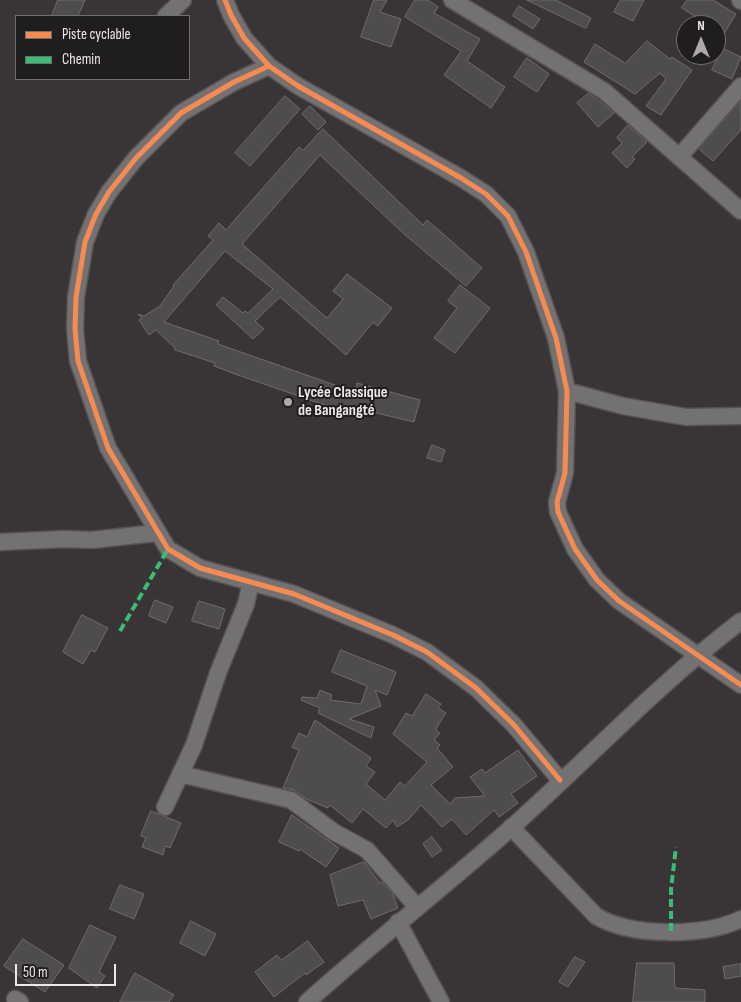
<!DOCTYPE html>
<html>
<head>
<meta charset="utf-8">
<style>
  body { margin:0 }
  #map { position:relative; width:741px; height:1002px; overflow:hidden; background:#393537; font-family:"Sofia Sans Condensed",sans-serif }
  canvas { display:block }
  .legend { position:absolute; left:15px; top:15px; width:175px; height:65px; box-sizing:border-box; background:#201d1e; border:1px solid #716e70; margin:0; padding:6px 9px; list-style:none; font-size:15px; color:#ebe7ea }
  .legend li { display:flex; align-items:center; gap:10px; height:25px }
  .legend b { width:25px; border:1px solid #716e70 }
  .north { position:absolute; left:676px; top:15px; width:50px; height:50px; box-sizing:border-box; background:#201d1e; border:1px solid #716e70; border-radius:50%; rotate:0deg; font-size:14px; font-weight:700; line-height:20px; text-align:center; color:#ebe7ea }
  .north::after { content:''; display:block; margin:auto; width:18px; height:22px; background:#ada9ab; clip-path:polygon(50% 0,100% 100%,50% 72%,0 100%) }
  .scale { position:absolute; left:15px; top:964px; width:101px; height:22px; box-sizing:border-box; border:2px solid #ebe7ea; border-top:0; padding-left:6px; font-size:15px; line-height:18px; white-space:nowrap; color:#ebe7ea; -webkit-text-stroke:4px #201d1e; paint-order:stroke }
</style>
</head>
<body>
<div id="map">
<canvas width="741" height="1002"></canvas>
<ul class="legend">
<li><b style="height:6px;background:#f68b52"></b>Piste cyclable</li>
<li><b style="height:6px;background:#3abd76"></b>Chemin</li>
</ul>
<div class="north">N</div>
<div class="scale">50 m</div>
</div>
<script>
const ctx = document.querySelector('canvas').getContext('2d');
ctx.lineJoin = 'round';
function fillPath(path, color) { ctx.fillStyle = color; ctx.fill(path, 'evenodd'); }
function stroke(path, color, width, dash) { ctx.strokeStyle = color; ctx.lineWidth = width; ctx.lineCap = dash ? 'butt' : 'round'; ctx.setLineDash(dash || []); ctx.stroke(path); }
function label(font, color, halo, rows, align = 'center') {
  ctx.font = font + ' "Sofia Sans Condensed",sans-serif'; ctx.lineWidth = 4; ctx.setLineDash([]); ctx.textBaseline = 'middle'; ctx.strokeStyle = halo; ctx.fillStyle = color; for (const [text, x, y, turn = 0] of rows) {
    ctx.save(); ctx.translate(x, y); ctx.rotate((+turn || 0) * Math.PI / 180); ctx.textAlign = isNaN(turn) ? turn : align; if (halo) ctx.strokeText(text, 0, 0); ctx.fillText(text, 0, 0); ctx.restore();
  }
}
const building = new Path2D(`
  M58 0H85L78 16H52Z
  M374 0H387L380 12 401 19 391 47 361 37Z
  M415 0H428L438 7 434 13 480 39 467 61 505 87 491 108 444 75 461 51 405 17Z
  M527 0H556L591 18 586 28Z
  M621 0H644L633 21 614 12Z
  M687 0H713L736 14 716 47V25H709L682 8Z
  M519 6 540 19 533 29 513 16Z
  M647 41 670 59 672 57 692 70 661 115 646 106 666 79 660 73 635 94 584 62 595 44 625 63Z
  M722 48 741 57 732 79 712 70Z
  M527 58 549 74 537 92 514 77Z
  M589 93 614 113 598 127 577 103Z
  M285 96 300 109 250 166 235 153Z
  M741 101V130L713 161 699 149Z
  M310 106 326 122 318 130 302 114Z
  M628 125 647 142 632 157 635 159 627 168 612 153 622 143 617 138Z
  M323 129 423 225 427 220 482 268 466 286 404 234 320 155 242 244 327 318 343 299 333 291 347 274 392 308 378 326 373 322 346 355 280 297 255 321 264 329 253 339 216 305 223 297 243 313 245 311 248 313 273 289 225 251 164 322 219 341 218 344 235 350 355 392 357 383 420 400 414 422 347 406 345 412 235 374 214 366 215 363 175 350V348L156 330 149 335 139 320 142 318 138 314 144 316 160 306 174 286 173 285 213 240 208 236 219 223 226 230 299 147 303 150Z
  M460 285 490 308 455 353 434 338 457 308 448 301Z
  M432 445 445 450 441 462 427 458Z
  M155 600 173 607 166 623 149 616Z
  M199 601 225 609 219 629 192 621Z
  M82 615 108 628 95 652 91 650 83 664 63 652Z
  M341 650 396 672 387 695 375 690 381 706 349 719 374 727 371 738 318 713 320 708 301 700 302 697 317 698 320 690 332 695 330 700 361 704 367 686 332 672Z
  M426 694 441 704 438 708 446 713 438 725 436 731 440 733 434 740 440 745 437 748 453 767 431 785 450 804 455 798 485 796 470 777 482 769 485 773 518 750 537 776 511 794 518 803 499 817 494 810 466 835 452 819 442 827 421 805 408 820 397 827 393 820 386 828 363 809 352 823 330 805 328 808 306 799 294 790 283 788 299 750 292 747 299 733 307 737 315 720 371 758 366 766 375 772 366 784 385 800 400 782 405 786 427 762 393 734 406 713 412 716Z
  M151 811 181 823 170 848 165 846 163 855 142 847 146 838 141 836Z
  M292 815 339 848 326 867 300 849 299 851 279 842Z
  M432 837 442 850 432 857 423 844Z
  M364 862 380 883 382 882 393 894 398 908 371 919 363 900 338 906 330 875Z
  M120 885 144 894 134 919 110 909Z
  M191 921 216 934 205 956 180 943Z
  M90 925 116 937 99 972 105 976 97 988 69 968Z
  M23 939 64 965 45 992 4 966Z
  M308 941 324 962 306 975 305 973 274 997 255 972 277 955 281 960Z
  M575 957 585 962 568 987 559 982Z
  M637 963H674L675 988 705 990V1002H633Z
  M741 964V976L725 979 723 967Z
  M135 973 174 995 169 1002H120Z`);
fillPath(building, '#4f4c4e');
stroke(building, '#6e6b6d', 1);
const minor = new Path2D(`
  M225 0 231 15 244 38 269 66 298 86 461 178 486 194 508 216 526 252 556 338 567 391 565 473 557 502 558 512 575 549 597 580 619 601 741 685
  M452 0 604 91 741 211
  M740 0 741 1
  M166 16 183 0
  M269 66 234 82 181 113 136 158 109 192 96 214 85 242 76 297 75 329 78 361 108 448 168 549 200 568 294 594 393 635 427 652 476 688 514 725 560 780
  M679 157 741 86
  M567 391 623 406 686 417 741 416
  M0 542 65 539 92 540 156 533
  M180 774 291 800 334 832 367 850 417 907
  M165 807 194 745 218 673 246 604 251 582
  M511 827 596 916C631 937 704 937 741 919
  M398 922 441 1002
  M15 999 20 1002
  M307 1002C374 942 444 887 511 828 588 759 659 683 741 621`);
stroke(minor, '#555254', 19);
stroke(minor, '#747173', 16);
stroke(new Path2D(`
  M120 631 168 549
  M671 931V889L676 847`), '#3abd76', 4, [8, 4]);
stroke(new Path2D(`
  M225 0 231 15 244 38 269 66 298 86 461 178 486 194 508 216 526 252 556 338 567 391 565 473 557 502 558 512 575 549 597 580 619 601 741 685
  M269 66 234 82 181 113 136 158 109 192 96 214 85 242 76 297 75 329 78 361 108 448 168 549 200 568 294 594 393 635 427 652 476 688 514 725 560 780`), '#f68b52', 5);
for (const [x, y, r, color] of [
  [288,402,5,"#ada9ab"]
]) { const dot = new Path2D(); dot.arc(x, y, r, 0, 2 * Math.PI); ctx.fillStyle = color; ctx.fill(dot); stroke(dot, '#201d1e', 2); }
label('bold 16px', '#ebe7ea', '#201d1e', [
  ["Lycée Classique",298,393],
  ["de Bangangté",298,411]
], 'left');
</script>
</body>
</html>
